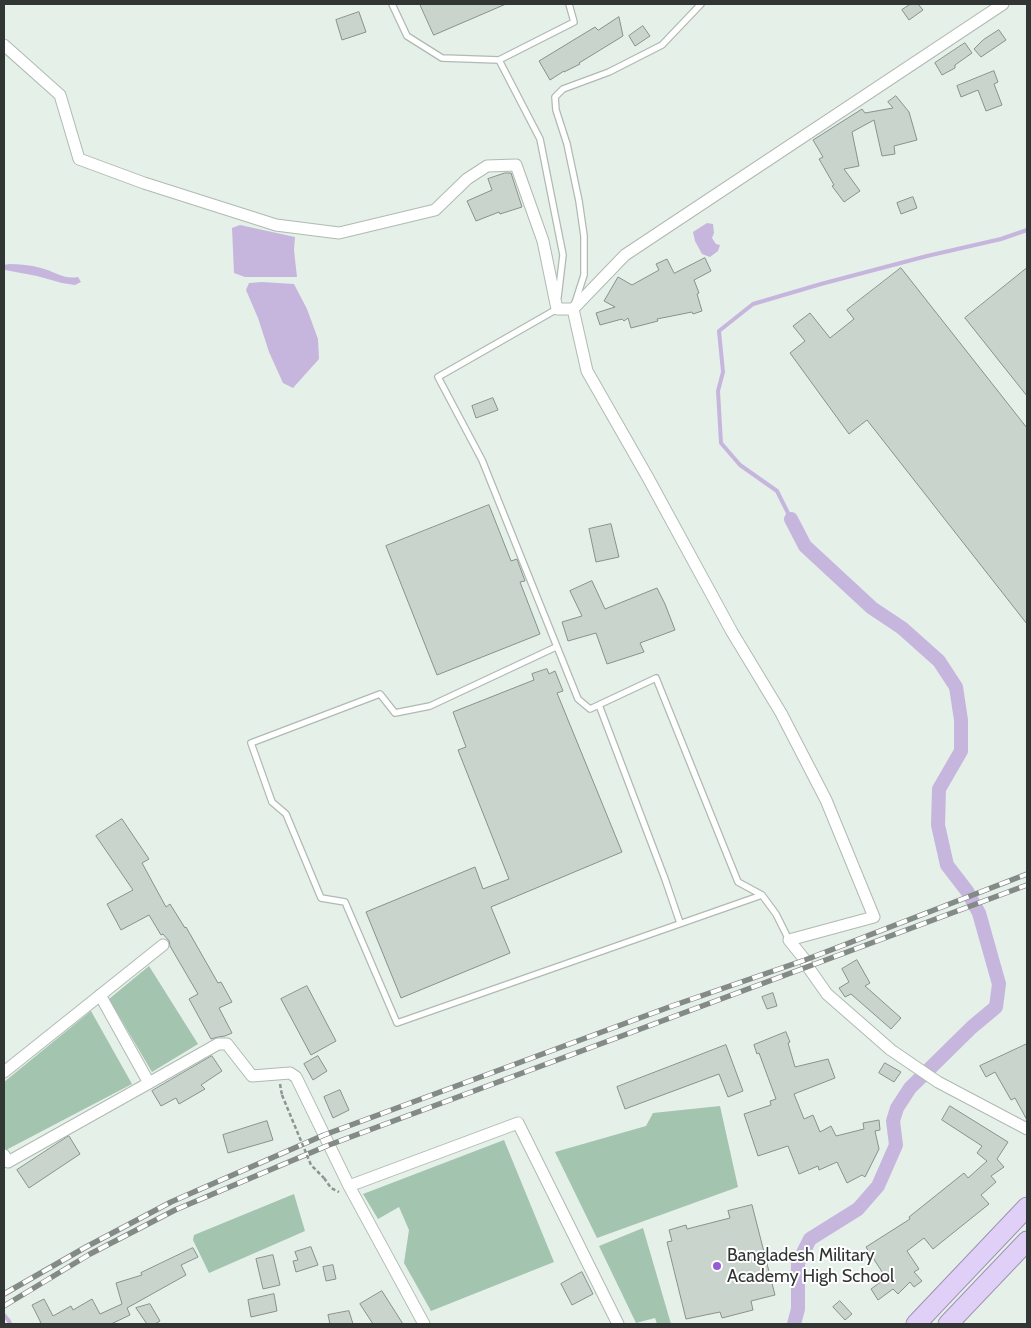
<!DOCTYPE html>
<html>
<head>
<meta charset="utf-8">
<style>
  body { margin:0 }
  #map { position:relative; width:1031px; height:1328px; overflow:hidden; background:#e5f0e9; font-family:Cabin,sans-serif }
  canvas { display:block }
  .frame { position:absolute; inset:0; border:5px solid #313533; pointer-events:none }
</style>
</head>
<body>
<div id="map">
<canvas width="1031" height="1328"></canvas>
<div class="frame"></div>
</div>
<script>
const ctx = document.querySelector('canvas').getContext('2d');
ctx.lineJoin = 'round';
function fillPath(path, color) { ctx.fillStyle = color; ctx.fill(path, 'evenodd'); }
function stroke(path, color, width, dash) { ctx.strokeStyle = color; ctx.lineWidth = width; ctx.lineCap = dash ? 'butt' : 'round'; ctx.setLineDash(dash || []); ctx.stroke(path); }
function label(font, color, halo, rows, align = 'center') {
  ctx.font = font + ' Cabin,sans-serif'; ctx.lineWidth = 4; ctx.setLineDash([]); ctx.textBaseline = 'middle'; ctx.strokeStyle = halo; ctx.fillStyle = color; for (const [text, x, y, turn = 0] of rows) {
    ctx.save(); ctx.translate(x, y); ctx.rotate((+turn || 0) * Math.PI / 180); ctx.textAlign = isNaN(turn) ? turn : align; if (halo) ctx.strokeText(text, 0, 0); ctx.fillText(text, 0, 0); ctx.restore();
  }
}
fillPath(new Path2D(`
  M149 966 198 1044 152 1072 109 999Z
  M91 1011 132 1084 6 1150 4 1146V1082Z
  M720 1106 738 1187 597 1238 555 1152 646 1126 653 1113Z
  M504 1140 554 1262 431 1311 404 1263 409 1230 399 1207 378 1219 363 1194Z
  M294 1194 305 1231 209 1273 193 1240 194 1235Z
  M643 1228 671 1324H657L655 1318 636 1323 599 1246Z`), '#a3c4ae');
fillPath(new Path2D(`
  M707 223 713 224 714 233 712 238 716 244 720 245 718 251 710 257 702 254 695 241 693 232Z
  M240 225 295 237 294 250 297 277H245L234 273 232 228Z
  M9 264C20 264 30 265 41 268 54 271 64 280 78 277L81 282 75 285 62 283 37 276 5 270 4 265Z
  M262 282 294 284 307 309 318 339 319 359 293 388 283 383 269 352 258 318 246 290 249 283Z`), '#c6b6dd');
stroke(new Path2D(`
  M791 519 777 491 740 465 721 443 718 391 723 372 719 331 753 304 821 284 927 256 1001 239 1027 230
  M4 1315 9 1321 10 1324`), '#c6b6dd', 4);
stroke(new Path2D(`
  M791 519 805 546 872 608 902 628 939 661 956 687 961 720V751L939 789 938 825 947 865 967 891 979 913 999 984 996 1007 972 1027 910 1088 897 1108 893 1121 896 1145 878 1186 858 1209 810 1239 798 1263V1309L794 1324`), '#c6b6dd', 14);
const building = new Path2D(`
  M420 4H506L434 35Z
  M911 4H918L923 10 909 20 902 10Z
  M359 12 366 32 342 40 336 20Z
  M619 17 623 36 579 63 580 64 564 72V71L550 80 539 61 595 27 598 30Z
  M643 26 650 36 635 46 629 36Z
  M999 30 1006 40 981 57 974 49 983 40Z
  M965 43 972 53 955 65V68L942 75 935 63Z
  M994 71 998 82 994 84 1002 105 986 111 978 90 961 97 957 86Z
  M896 96 909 112 917 140 894 146 895 154 882 156 874 120 852 132 859 166 844 169 860 191 844 202 832 186 834 185 819 159 823 157 813 140 862 109 865 113 893 108 888 102Z
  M505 173H511L522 207 500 214 499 212 476 221 467 201 492 190 488 179Z
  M913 197 917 208 901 214 897 203Z
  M705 258 711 271 694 280 699 293 697 294 702 311 693 314 692 312 657 319 658 321 631 328 628 318 624 321 622 319 600 325 596 313 615 307 604 301 618 277 632 285 659 270 656 264 667 259 674 273Z
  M901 268 1027 428V624L867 420 849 434 790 353 805 341 793 326 810 313 830 338 854 319 847 310Z
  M1027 268V396L965 318Z
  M493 398 498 410 476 418 472 406Z
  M489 505 511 561 517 559 525 581 520 582 540 634 437 675 386 546Z
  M611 524 619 557 596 562 589 529Z
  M592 581 605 609 657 588 665 604 675 630 640 643 644 652 607 664 596 633 568 641 562 622 582 616 570 591Z
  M547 669 549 674 555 671 563 691 557 693 622 852 491 907 510 953 401 998 366 912 475 867 483 889 509 879 458 750 466 747 453 712 534 680 532 674Z
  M122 819 149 859 142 863 166 907 170 904 185 928 186 927 218 983 221 982 232 1002 219 1008 232 1033 225 1036 218 1037 211 1039 189 999 198 994 170 946 169 941 163 934 161 935 149 915 121 930 107 904 133 890 96 836Z
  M857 960 870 983 865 986 901 1018 891 1029 851 994 845 997 839 988 849 982 842 969Z
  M307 986 336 1041 311 1055 281 999Z
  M773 993 777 1006 767 1009 762 997Z
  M786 1032 790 1042 788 1043 795 1067 828 1059 835 1078 794 1094 804 1119 813 1115 820 1132 831 1126 836 1136 864 1129 863 1123 879 1120 880 1130 875 1131 879 1149 865 1177 862 1175 847 1183 837 1162 819 1170 818 1166 799 1174 788 1146 758 1156 744 1114 771 1105 770 1101 776 1099 759 1053 757 1054 754 1045Z
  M1027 1044V1120L1015 1098 1011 1100 995 1072 986 1077 980 1066Z
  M726 1045 743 1091 728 1097 719 1074 625 1109 617 1087Z
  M212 1056 222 1071 201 1085 205 1089 179 1104 176 1098 161 1106 152 1091Z
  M318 1056 327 1071 313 1080 304 1064Z
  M885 1063 901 1072 894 1082 879 1073Z
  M340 1090 349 1110 333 1118 324 1097Z
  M950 1106 1008 1142 997 1159 1004 1167 991 1176 996 1182 981 1195 989 1204 933 1249 924 1238 907 1251 919 1269 914 1272 922 1281 914 1287 910 1282 898 1294 893 1289 878 1300 871 1289 886 1278 866 1247 910 1219 909 1217 964 1173 968 1178 987 1161 977 1153 982 1146 942 1120Z
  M267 1121 273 1140 228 1153 223 1135Z
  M69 1136 80 1154 29 1188 17 1170Z
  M752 1205 775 1295 751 1301 753 1310 722 1318 720 1312 686 1319 667 1242 672 1241 669 1230 686 1225 687 1229 730 1218 728 1211Z
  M311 1247 318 1265 296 1272 293 1261 298 1260 295 1252Z
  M193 1248 198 1257 181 1265 186 1275 127 1308 130 1315 111 1324H37L41 1323 32 1305 44 1299 53 1316 71 1306 73 1310 92 1299 100 1314 122 1304 116 1283 142 1275 141 1273Z
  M273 1255 280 1285 263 1289 256 1259Z
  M333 1265 336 1279 326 1281 323 1267Z
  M582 1272 593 1294 572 1305 561 1284Z
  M382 1291 403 1324H373L360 1304Z
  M274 1294 277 1311 251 1317 248 1300Z
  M840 1301 852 1314 845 1320 833 1307Z
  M150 1304 160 1321 155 1324H147L136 1308Z
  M349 1311 353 1324H330L328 1315Z`);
fillPath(building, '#c9d4cd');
stroke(building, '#88928c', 1);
const service = new Path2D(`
  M392 4 407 36 442 58 499 60 574 22 569 4
  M499 60 540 139 563 255 558 297
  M575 303 584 275V236L579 201 567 144 556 110 555 97 563 89 609 72 662 45 701 4
  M557 309 438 377 482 460 578 699 590 709 656 678 738 882 762 895
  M556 647 430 706 395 713 380 694 251 743 272 802 286 814 321 898 345 902 397 1023 762 895 776 914 789 940
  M599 705 665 879 680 923`);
const minor = new Path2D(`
  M4 45 60 95 79 159 144 183 276 225 339 233 435 210 467 179 487 166 516 165 543 241 557 309H573L587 371 647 476 732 632 781 713 826 800 874 917 789 940 805 960 808 967 827 994 891 1050 938 1082 1027 1129
  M573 309 625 255 1003 4
  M100 995 149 1083 218 1044H227L252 1076 290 1073 296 1077 349 1186 424 1324
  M4 1072 163 945
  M4 1155 8 1162 149 1083
  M349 1186 518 1123 618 1324`);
const trunk = new Path2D(`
  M916 1324 1027 1207
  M948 1324 1027 1241`);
stroke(service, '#afbab3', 8);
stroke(minor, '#afbab3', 13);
stroke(trunk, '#9e92b2', 21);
stroke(new Path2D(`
  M280 1084 282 1095
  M324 1178 331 1188 339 1192`), '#8e9591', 2.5, [4, 2.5]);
stroke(service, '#fff', 5.5);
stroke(minor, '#fff', 11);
stroke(trunk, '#e0d0f8', 19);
const rail = new Path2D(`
  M4 1294 86 1247 171 1202 324 1135 672 1006 805 960 1027 874
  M4 1306 90 1254 175 1210 329 1145 1027 885`);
stroke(rail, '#848b87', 5.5);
stroke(rail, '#fff', 4, [11]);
stroke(new Path2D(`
  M282 1095 311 1165 324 1178`), '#8e9591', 2.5, [4, 2.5]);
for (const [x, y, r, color] of [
  [717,1266,5,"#965cd4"]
]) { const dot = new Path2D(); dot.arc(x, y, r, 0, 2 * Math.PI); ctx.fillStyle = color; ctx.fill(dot); stroke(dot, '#fff', 2); }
label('18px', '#313533', '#fff', [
  ["Bangladesh Military",727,1256],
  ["Academy High School",727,1277]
], 'left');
</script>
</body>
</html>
